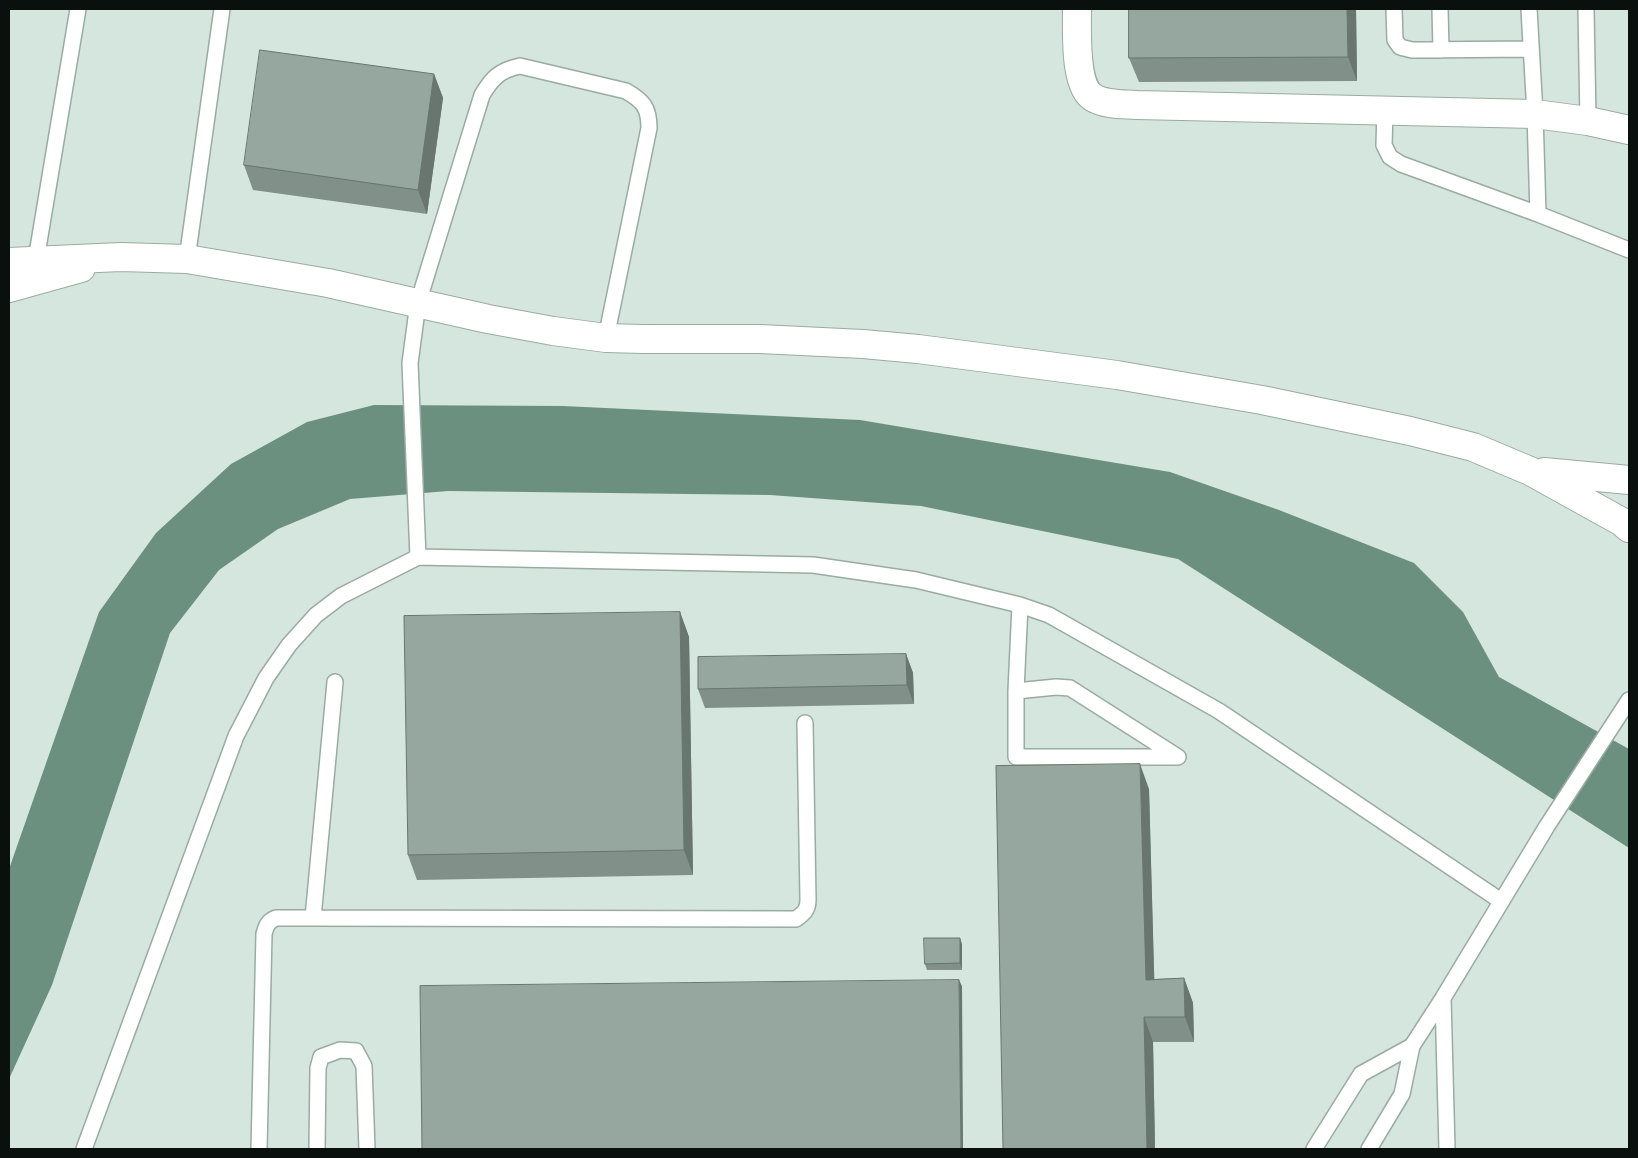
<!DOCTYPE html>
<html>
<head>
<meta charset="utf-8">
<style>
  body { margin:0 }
  #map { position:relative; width:1638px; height:1158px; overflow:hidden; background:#d4e6dd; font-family:"Alegreya Sans",sans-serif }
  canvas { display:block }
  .frame { position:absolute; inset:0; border:10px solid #0a100d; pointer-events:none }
</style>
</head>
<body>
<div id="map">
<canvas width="1638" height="1158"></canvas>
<div class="frame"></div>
</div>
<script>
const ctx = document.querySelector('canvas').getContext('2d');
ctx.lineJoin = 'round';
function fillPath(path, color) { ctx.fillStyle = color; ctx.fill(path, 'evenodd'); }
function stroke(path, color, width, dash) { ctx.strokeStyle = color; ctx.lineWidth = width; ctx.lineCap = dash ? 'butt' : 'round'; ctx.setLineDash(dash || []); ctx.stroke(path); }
fillPath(new Path2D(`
  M374 405 563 406 860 420 1170 472 1279 510 1414 563 1463 612 1499 677 1629 749V848L1178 559 921 506 770 495 448 491 350 499 278 529 219 570 170 633 52 985 9 1079V869L99 612 156 533 231 464 307 422Z`), '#6b907f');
const service = new Path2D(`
  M1394 9 1395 40 1400 47 1412 50 1531 49
  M1440 9 1441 50
  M1529 9 1535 114 1538 214
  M1586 9 1588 121
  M1385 111 1384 145 1390 157 1401 164 1538 214 1629 250
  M187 259 222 9
  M36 260 78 9
  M418 557 410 363 418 303 482 95C492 78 500 70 520 66L626 91C643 101 649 107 649 128L606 338
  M1020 605 1016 691V757H1178
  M1016 691 1056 687 1070 688 1178 757
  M313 918 335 682
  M84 1149 236 736 266 678 289 645 316 615 341 596 418 557 813 565 916 580 1020 605 1049 615 1219 711 1501 901
  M259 1149 264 934C266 926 268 921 276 918H313L796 919C804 913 808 910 808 900L805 723
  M317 1149 318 1068 321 1057 340 1050 356 1051 364 1066 367 1149
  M1314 1149 1361 1074 1412 1046
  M1369 1149 1402 1094 1412 1046 1443 998
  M1447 1149 1443 998 1547 826 1629 700`);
const minor = new Path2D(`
  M1077 9C1077 29 1074 88 1094 98 1106 105 1123 104 1137 105L1535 114 1588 121 1629 130
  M9 262 121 257 187 259 328 283 488 319 553 331 606 338 643 339H760L863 344 918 349 1117 375 1262 400 1410 431 1473 447 1530 471 1622 522 1629 528
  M9 288 81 268
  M1544 472 1629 480`);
stroke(service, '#9aaba3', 18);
stroke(minor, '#9aaba3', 30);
stroke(service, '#fff', 15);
stroke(minor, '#fff', 28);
fillPath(new Path2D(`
  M1356 9 1357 81 1139 82 1129 58Z
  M434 74 443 98 427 214 253 190 244 165Z
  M680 612 689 637 693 875 417 880 408 855Z
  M906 654 913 673 914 704 705 708 698 689Z
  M1149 789 1154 979 1184 978 1193 1003 1194 1042H1153L1155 1149H1003Z
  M962 944V970H927L925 964Z`), '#819089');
fillPath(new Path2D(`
  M1347 9H1356L1357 81 1348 57Z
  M434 74 443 98 427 214 418 190Z
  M680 612 689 637 693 875 684 850Z
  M906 654 913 673 914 704 907 685Z
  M1140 764 1149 789 1155 1004 1146 980Z
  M960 938 962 944V970L960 963Z
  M1184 978 1193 1003 1194 1042 1185 1017Z
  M959 980 962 986 963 1149H961Z
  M1144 1017 1153 1042 1155 1149H1147Z`), '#69756f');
const building = new Path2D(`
  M1129 9H1347L1348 57 1129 58Z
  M260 50 434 74 418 190 244 165Z
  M680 612 684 850 408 855 404 616Z
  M906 654 907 685 698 689V657Z
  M1140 764 1146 980 1184 978 1185 1017H1144L1147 1149H1003L996 766Z
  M924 938H960V963L925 964Z
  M959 980 961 1149H422L420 986Z`);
fillPath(building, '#96a79f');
stroke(building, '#69756f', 1);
</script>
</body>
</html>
